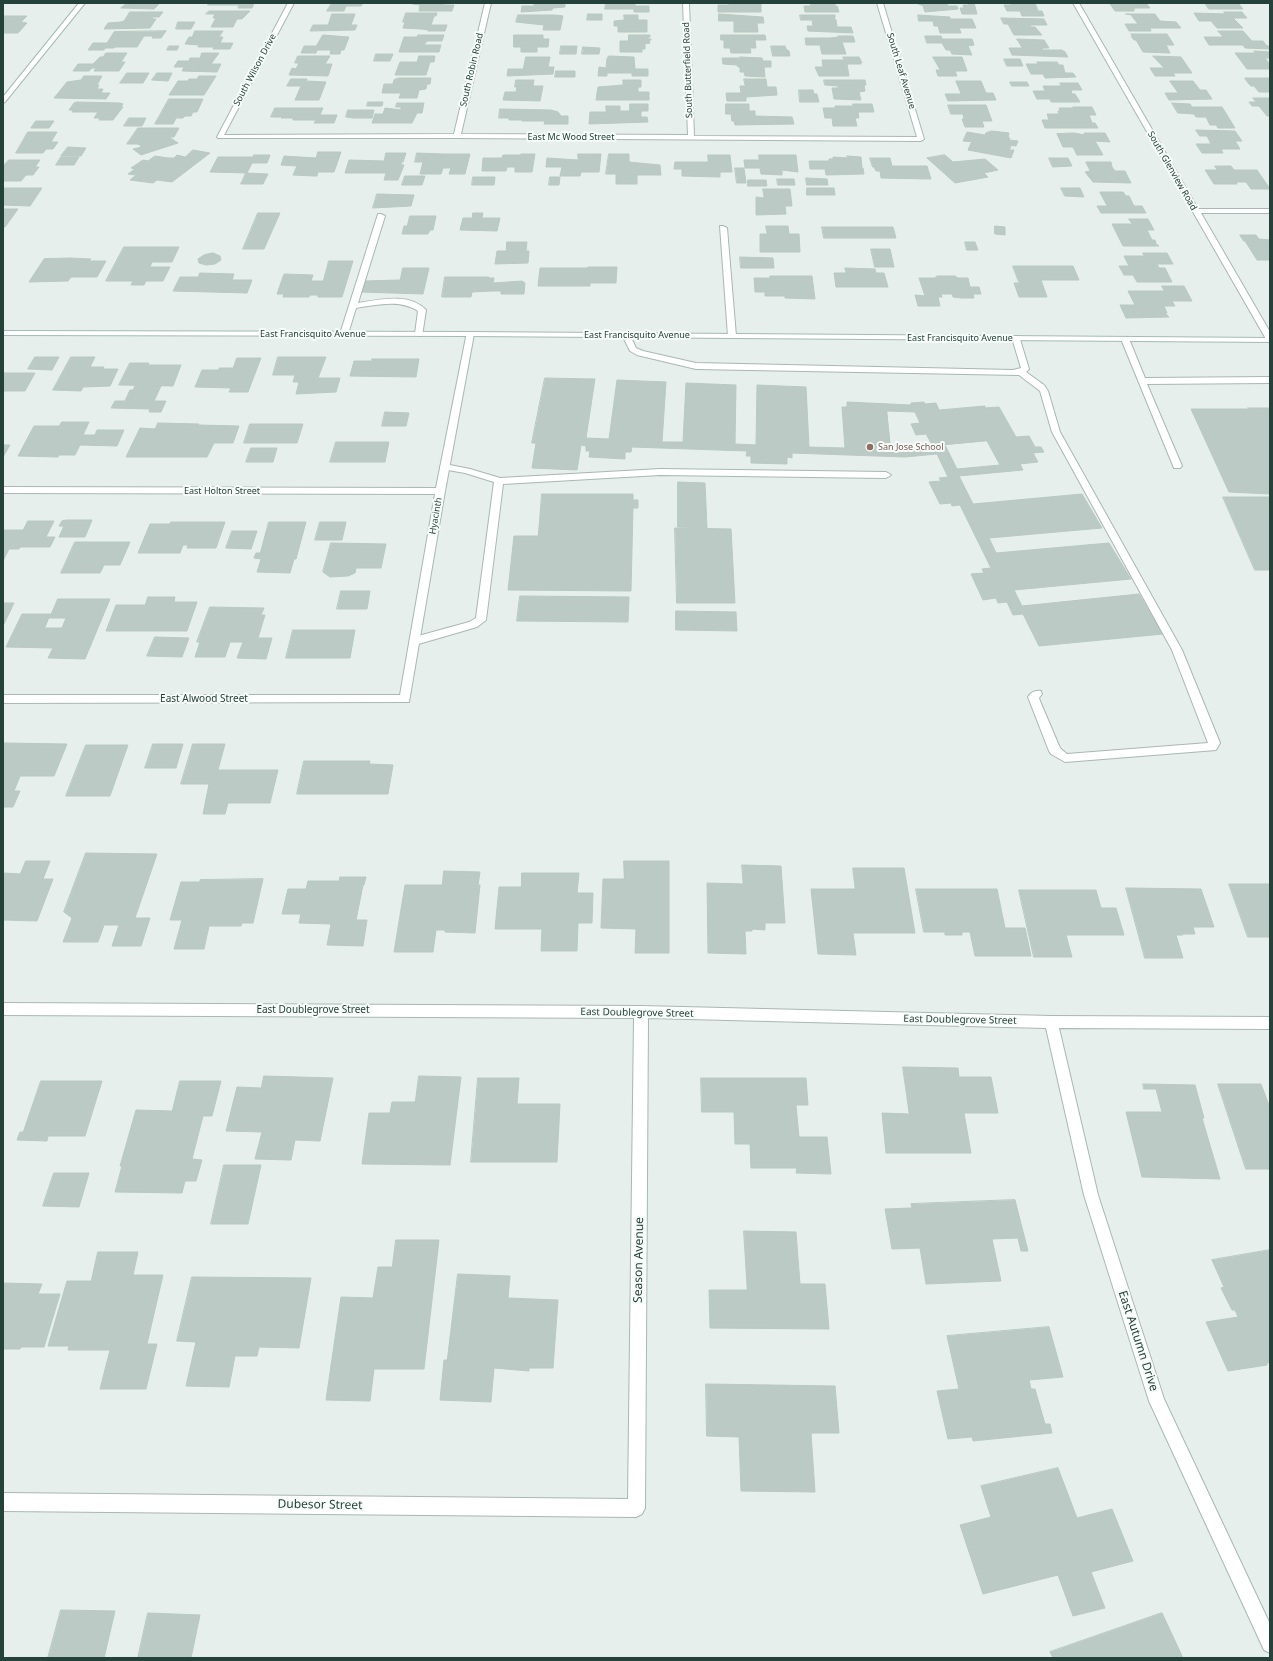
<!DOCTYPE html>
<html>
<head>
<meta charset="utf-8">
<style>
  body { margin:0 }
  #map { position:relative; width:1273px; height:1661px; overflow:hidden; background:#e6efeb; font-family:"Noto Sans",sans-serif }
  canvas { display:block }
  .frame { position:absolute; inset:0; border:4px solid #24423a; pointer-events:none }
</style>
</head>
<body>
<div id="map">
<canvas width="1273" height="1661"></canvas>
<div class="frame"></div>
</div>
<script>
const ctx = document.querySelector('canvas').getContext('2d');
ctx.lineJoin = 'round';
function fillPath(path, color) { ctx.fillStyle = color; ctx.fill(path, 'evenodd'); }
function stroke(path, color, width, dash) { ctx.strokeStyle = color; ctx.lineWidth = width; ctx.lineCap = dash ? 'butt' : 'round'; ctx.setLineDash(dash || []); ctx.stroke(path); }
function label(font, color, halo, rows, align = 'center') {
  ctx.font = font + ' "Noto Sans",sans-serif'; ctx.lineWidth = 4; ctx.setLineDash([]); ctx.textBaseline = 'middle'; ctx.strokeStyle = halo; ctx.fillStyle = color; for (const [text, x, y, turn = 0] of rows) {
    ctx.save(); ctx.translate(x, y); ctx.rotate((+turn || 0) * Math.PI / 180); ctx.textAlign = isNaN(turn) ? turn : align; if (halo) ctx.strokeText(text, 0, 0); ctx.fillText(text, 0, 0); ctx.restore();
  }
}
const building = new Path2D(`
  M127 3H160L154 9 121 8Z
  M209 3H254L252 8H238L239 5H208Z
  M332 3H363L361 6H346L344 11H327Z
  M444 3V5H454L452 11H419L420 5 413 4Z
  M534 3H565V7L553 8 552 10 521 12 522 6H534Z
  M606 3H635V6H649V12H634V9H605Z
  M729 3H761V12H718V5H729Z
  M810 3H835V6H837L839 12H805L804 6H811Z
  M916 3H947L948 6H957L958 9 925 12 923 6Z
  M968 3H974L977 14H962L960 8H964L963 5H969Z
  M1010 3H1035L1038 11H1042L1044 16H1022L1020 11H1007L1004 5H1011Z
  M1123 3H1146L1150 8H1134V11H1115L1110 4H1123Z
  M1205 3H1238L1243 9H1209Z
  M209 11H250L242 19H237L233 27H211L216 18H213L215 14H206Z
  M130 12H163L159 17H153L152 19H156L150 28 104 29 108 23 121 22 124 21Z
  M1224 12H1242L1247 18H1233L1243 28H1217L1211 21H1199L1194 13 1225 14Z
  M406 13H437L436 16H434L431 25H447L445 31H428V30L421 29 403 28 405 22H403Z
  M332 14H355L351 25H357L355 30 310 31 313 25H328Z
  M588 14H602V20H587Z
  M719 14 763 17 764 23H757L758 32H734V21H719Z
  M1126 14H1155L1160 21 1176 22 1181 28H1150L1151 31H1129L1125 24H1138L1131 15Z
  M518 15H555L563 16 560 30H543L544 25 516 22Z
  M624 15H638V20H647V32H618V26H614V21L624 20Z
  M800 15H835V18H834L836 20 837 27H851L853 33 808 31 807 26H813L812 20H801Z
  M918 15 950 17V19H972L976 28H959L961 33H940L938 26H934L933 21H919Z
  M3 16H27L21 22 27 23 18 33H3Z
  M1001 18 1044 19 1047 25H1030L1031 27H1035L1042 35H1014L1008 24H1004Z
  M178 22H195L191 29H176Z
  M166 31 161 38H152L153 36H144L137 47H115L114 48H105L104 50H88L93 43H107L114 32Z
  M195 31H223L219 37H223L220 43H233L230 49H213L214 47H198L199 45 185 44 189 37H192Z
  M1218 31H1243L1252 41H1263L1267 46H1269L1270 49 1245 48 1243 45H1209L1204 37H1223Z
  M1131 34H1167L1174 45H1166L1170 53 1143 52 1136 40H1134L1131 36H1133Z
  M323 35 349 37 344 50H341L340 54H330L331 50H317L316 53H301L304 46H316Z
  M418 35H444L442 41H427L424 45H441L439 52H399L404 37H417Z
  M514 35H543V39H549L548 47H537V52H521V47H514Z
  M629 35H650V37H648V39H651V40H649L650 43 645 44V49H642V52H620V41H628Z
  M721 35H765L766 40H755L756 48H750L751 53H731L730 48H724V40H721Z
  M838 36H853L855 42H842L846 54H822L820 45H806L805 38H830L839 37Z
  M925 36H941L942 39H972L974 45 968 46 972 55 952 54 950 50H946L942 43H927Z
  M1017 39 1044 40 1049 48H1042L1044 53 1043 50H1062L1065 52 1068 57 1012 55 1009 48H1022Z
  M169 46H179L177 50H167Z
  M561 46H577L576 54H560Z
  M771 46H785L786 49 789 51 790 56H773Z
  M583 47 600 48 599 54H582Z
  M1254 51 1270 52V58H1265L1270 65V69H1247L1235 53H1255Z
  M106 53H127L121 62H125L119 71H94L96 68H92L89 71H73L78 64H93L100 57H103Z
  M202 53H219L211 64H221L217 72 182 71 184 67H174L178 61H189L190 58H200Z
  M376 54H393L390 61H374Z
  M298 56H330L325 64H332L328 76 289 75 292 68 296 69 299 63H295Z
  M419 56H435L434 62H430L426 75H395L400 62H417Z
  M609 56 634 57 635 69H648V76H632V73H607V76H598L599 67 606 68 607 59Z
  M1153 56 1181 57 1192 73H1173L1175 76H1155L1150 68H1164Z
  M526 57H550L548 67H554L553 74 507 76 508 69H523Z
  M740 57 762 58 763 61H771V67H764L765 77 745 76 744 72H740V67H738L737 65 723 64 722 58H739V61H740Z
  M843 57H859L862 63 860 62 861 64H847L849 76H819L815 67H823L822 60H844Z
  M933 57H962L967 71H955L957 76H938L936 70H940Z
  M1004 59H1020L1023 66H1007Z
  M1037 62H1057L1059 65H1063L1065 73H1073L1076 77 1045 78 1043 74H1031L1026 64H1038Z
  M556 71H575V77H555Z
  M127 73H149L143 83H120Z
  M157 73H172L168 81 152 80Z
  M84 76H102L97 85H99L97 89H103L101 93H110L106 99 54 98 67 82 81 80Z
  M199 76H216L204 95H169L178 81H188L189 79H197Z
  M399 78H431L430 84H427L426 89 419 90 417 98H399L401 93H382L384 84H393L394 80Z
  M1245 78H1270V92H1259L1254 86H1251L1248 83Z
  M291 79H307L306 81 326 82 319 100H295L301 86H287Z
  M744 79H766L767 87H776L777 95 746 97V101H727L726 93H741L740 86H745Z
  M516 80H534L533 86H543L540 101 503 100 505 92H516L517 87H515Z
  M623 80H641V87H638V92H649V100H596L598 87 623 85Z
  M824 80H865L866 85H864L865 91 859 92 861 100 834 99 832 88H838V86L825 85Z
  M956 81H981L986 93H993L996 100 948 101 945 94H961Z
  M1170 81H1193L1200 90H1206L1212 99 1169 100 1165 93H1178Z
  M1010 82H1027L1029 86H1012Z
  M1060 83H1078L1082 90H1071L1072 94H1075L1080 102H1051L1050 99H1037L1033 91H1045L1043 86H1061Z
  M799 90H813L814 94H817L819 102H800Z
  M1253 98H1270V116H1267L1259 106H1252L1249 102H1256Z
  M169 99H203L197 112H193L191 116H185L183 118H176L173 124H155Z
  M77 102 120 103 123 104 121 107H123L113 120H99L100 118H94L98 112H72L73 110H69L74 103Z
  M368 102H383L382 106H367Z
  M397 103H424L422 113H417L412 123H372L375 114H383L385 108 401 110V107H396Z
  M1172 103 1190 104 1192 107H1222L1235 128H1218L1216 125H1210L1206 117H1196L1194 114 1178 113Z
  M630 104H648V111H630Z
  M726 104H749V111H755V116L792 117 794 124 735 125 734 121H732L731 114H726Z
  M853 104H872L874 112H858L859 118H855L857 126H833L832 118H825L823 108H835V106H853Z
  M948 105H986L992 121H982L984 127H965L962 119H964L963 114H951Z
  M606 106H620V111H641V117H647L648 122 589 124 590 112H606Z
  M1073 107H1092L1096 115H1089L1092 123H1095L1098 128H1045L1042 120H1049L1047 114H1059L1058 111H1060L1059 108H1074Z
  M275 108H323L320 115H337L334 123H314L316 120H293V118H281L282 117H271Z
  M500 109 551 110 558 112 561 116H568V124H544L545 121H522V120H509V118H499Z
  M348 110H374L372 118H353L346 117Z
  M129 118H146L142 126H124Z
  M36 121H54L49 128H31Z
  M138 128H179L174 137H169L178 143 141 155 133 149 142 147 138 144H127Z
  M1196 130 1235 131 1242 141H1235L1240 149H1221L1223 153H1202L1196 144H1211L1207 136H1200Z
  M992 131 1009 133 1008 138H1010L1009 140 1018 141 1016 146 1007 145 1011 147 1009 150H1014L1011 158 968 150 971 143 974 142 963 141 967 132 985 135 986 133Z
  M28 132H57L51 142H58L53 149H46L43 153H16Z
  M1074 133 1085 135 1084 133H1105L1110 142 1095 141 1103 155H1077L1073 147H1063L1057 134Z
  M68 147 86 148 81 156H61Z
  M193 150 210 153 172 182 157 180 153 183 130 180 136 175 128 174 135 169 131 168 143 160 148 161 155 156 168 158H174L177 155 185 157Z
  M318 152H341L334 172H318L317 176H314L293 175 297 166 281 165 284 156 316 158Z
  M386 153H406L403 162H402L401 164H396L404 165 398 180H384L386 173H345L349 160 384 161Z
  M417 153 443 154H470L465 174H449L451 168H443L441 174H420L423 162H415Z
  M521 154H535L532 172H515V167H507L506 171H482L483 158H502L503 155H521Z
  M578 154H601L599 172H581L580 176H560L562 167H546L547 158 578 160Z
  M609 154H629V162L660 165 661 175H637V184H616V174H606Z
  M254 155H270L267 163H252L247 173 210 172 218 157H253Z
  M708 155H730L732 172H720V177L682 176V169H674L675 162H708Z
  M759 155H796L798 172 782 170V175L761 174 760 168H745L744 160H759Z
  M945 155 953 162 985 159 998 170 984 173 988 177 955 183 927 158Z
  M847 156 861 157 862 168H863L864 174 826 175 825 169H810L809 161H829V159H833V157L848 158Z
  M61 157H79L74 165H56Z
  M870 158H890L892 166H927L931 179 881 178 880 171H876L874 167H873Z
  M1049 158H1068L1072 166 1053 167Z
  M9 160H40L35 167H39L33 175H26L21 181H3V166Z
  M1086 162H1111L1112 167 1115 171H1125L1131 183 1093 182 1085 172 1090 171Z
  M1215 166H1231L1234 170H1257L1270 189H1251L1246 182H1236L1237 184H1214L1205 170H1217Z
  M735 168H744L746 183H737Z
  M246 173 268 174 263 184H241Z
  M405 176H425L422 185H402Z
  M473 177H495L494 185H472Z
  M550 177H560L559 185H549Z
  M806 178 827 179 828 185H807Z
  M777 179H794L795 185H778Z
  M748 180H766L767 186H748Z
  M3 188H42L30 206 3 205Z
  M807 188H834L835 195H807Z
  M1061 188H1080L1084 197 1065 196Z
  M763 189H790L792 206H785L786 214 756 215V197L764 198Z
  M1100 192H1123L1126 196H1129L1134 206H1142L1146 213H1101L1097 206H1107Z
  M377 194 414 195 411 206 373 208Z
  M3 209H18L5 227H3Z
  M258 213H280L264 249H243Z
  M473 213H483L482 218H500L497 231 460 230 463 218H472Z
  M410 216H436L433 230H430L428 234H402L404 226H407Z
  M1129 219H1148L1154 230H1147L1152 240H1155L1156 244 1159 246H1123L1112 224H1132Z
  M766 226H788L789 234H799L800 252H760V234H767Z
  M995 226 1005 227V235L995 234Z
  M822 227H893L896 238H824Z
  M1240 235H1256L1259 239 1270 240V260H1257L1245 241H1244Z
  M507 242H527L526 251H529L528 263 495 264 497 251H506Z
  M965 242H975L978 250H967Z
  M124 247H179L172 262H152L150 267H170L163 281H146L144 285H131L133 281H106Z
  M871 249H890L894 267H875Z
  M213 253 220 256 221 260 215 264 206 265 199 263 198 259 204 255Z
  M1143 253H1167L1173 264H1157L1159 268H1165L1172 282H1137L1133 275H1124L1119 266H1129L1124 256H1144Z
  M740 257 773 258 774 268H741Z
  M70 258 91 259 89 261H106L97 277H71L68 281 29 282 44 259Z
  M329 261H353L342 297H318V295H310L309 297H283L284 294H277L284 274 313 275 311 281H323Z
  M1013 266H1073L1079 280H1041L1047 297H1019L1014 283H1027L1019 282Z
  M588 267H617L616 283H590V286H538L540 268H588Z
  M403 268H429L423 294 361 292 364 281 400 280Z
  M845 268 875 269 876 273H884L888 287H836L834 273H846Z
  M200 273 234 274 232 280H252L247 293 173 291 180 277H198Z
  M770 276H812L815 299 785 298V296H765V292H755L754 278H770Z
  M937 276H955L958 278H968L970 287H979L981 294H973L974 298H961L953 297 952 294H941L942 297H938L940 306H918L915 295 925 296 919 278H935Z
  M445 277H489L488 278H494L493 283 522 281 525 283 524 294H501V291H492L472 292 471 297H442Z
  M1162 286H1184L1192 301H1172L1175 306H1164L1167 313H1165L1169 317 1126 318 1120 305H1135L1128 291H1164Z
  M35 357H59L52 370 28 369Z
  M71 357H95L90 367H104L103 369H118L110 386 83 387 81 391 53 390Z
  M278 357H326L318 378H340L336 392 296 394 299 382H293L295 375H273Z
  M237 358H261L248 392H229L231 388 195 387 202 370H219V368H233Z
  M372 359H419L416 377 350 376 354 361H372Z
  M130 363H149L148 365H181L173 386 119 385Z
  M3 373H35L25 391H3Z
  M545 378 595 379 586 438 609 439 617 380 666 382 662 442H683L686 383 736 385 735 444 756 445 757 385 806 387 809 447 845 448 842 407H847V402L911 405V403L924 402 925 404 936 403 939 410 985 406V408L999 407 1016 437 1029 436 1035 447H1041L1044 452 1033 453 1038 462 1020 464 1023 470 959 476 973 504 1082 494 1102 528 989 538 996 553 1109 543 1131 579 1014 590 1022 606 1139 594 1163 634 1039 646 1023 614 1013 615 1007 602 998 603 996 598 983 600 971 574 984 573 982 569 991 568 960 505 952 506 951 503 940 504 929 482 941 481 939 478 948 477 937 454 905 457 792 453V458L787 457V464L751 463V456H746L747 451 632 447 631 452H625V459L589 457 590 451H586V446L581 445 577 470 532 468 536 443H532ZM887 411 915 412 920 423 911 424 916 435 926 434 934 448 891 450ZM987 441 1000 465 957 469 945 445Z
  M135 386H161L154 401H166L161 412H149L150 409 111 408 115 401H125L130 390H133Z
  M1248 408H1270V494L1229 492 1191 409H1249Z
  M385 412 409 413 406 426H382Z
  M62 422H89L83 435H95L97 430H124L117 446 80 445 75 455H59L58 457 18 456 34 426H59Z
  M158 423 199 424 198 425 239 426 233 443H214L207 457H126L140 428 155 429Z
  M250 424H303L297 443H244Z
  M336 442H389L385 462H330Z
  M3 445H10L3 457Z
  M251 448H277L273 462H246Z
  M678 482 705 483 707 528 678 527Z
  M542 494H633V500H638V508H633L631 591 508 590 514 536H538Z
  M1223 497H1270V570H1255Z
  M67 520H92L85 537H59L64 526H59L62 521Z
  M28 521H54L46 537H55L50 547H20L19 549H9L3 561V530H23Z
  M171 522H225L216 548H187L188 545H183L180 553H138L150 524H170Z
  M269 522H306L296 559H294L290 573 257 572 261 559 254 558 256 553H260Z
  M320 522H346L342 540H315Z
  M675 528 731 529 735 603H677Z
  M232 531H257L251 549 226 548Z
  M75 542H130L120 565H104L100 573H61Z
  M331 543 386 544 381 568H356L355 573 348 576 330 577 323 572Z
  M341 591H370L367 609H337Z
  M520 596 629 597 628 622 517 621Z
  M148 597H175L174 602H197L187 631H106L116 605H145Z
  M58 599H110L85 659 48 658 53 648 6 647 22 614H51ZM49 618H66L62 628H45Z
  M3 603H14L3 626Z
  M210 607 264 608 261 615H265L258 638H272L266 659 237 658 243 642H230L225 657H195L200 642H197Z
  M676 611 736 612 737 631 676 630Z
  M293 630H355L350 658H286Z
  M155 637 189 638 182 657 147 656Z
  M4 743 67 744 54 776H20L14 791H20L13 807H3V746Z
  M153 744H183L176 768H145Z
  M193 744H225L218 770H278L270 803H228L225 814H203L209 784H181Z
  M86 745H128L110 796H66Z
  M304 761H370L369 764 393 765 388 794H297Z
  M86 853 157 854 135 918H150L141 946H112L119 925H104L98 942H63L72 918 64 912Z
  M26 861H50L43 879H53L37 921 4 920 3 923V873L20 874Z
  M624 861H669V953H635L636 929 601 928 603 879H624Z
  M742 865 781 866 785 923H765V930L752 929V931H745L746 954 708 953 707 883 743 884Z
  M853 868H904L915 933H853L856 955 818 954 811 889H855Z
  M444 871 480 872 478 885H480L475 933 445 932V930H436L433 952H394L405 885H442Z
  M522 873H579L577 893H593L592 923H578L577 951H541L542 929H495L499 887H521Z
  M340 877H366L364 885H363L356 920H367L363 946 327 945 331 924 299 923 301 914H282L288 889H306L308 881H339Z
  M263 879 253 923H242L241 926H209L204 949H174L182 920H170L181 882H200V880Z
  M1229 884H1270V937H1248Z
  M1126 888 1201 889 1214 927H1193L1195 934H1182L1183 935H1176L1183 958H1145Z
  M916 889H997L1005 928H1025L1031 956H975L970 932H962V935H945V932H924Z
  M1019 890H1096L1101 908H1116L1124 935H1066L1072 957H1034Z
  M903 1067 958 1068 959 1077H991L998 1113H964L971 1153H886L882 1113 909 1114Z
  M264 1076 333 1078 320 1141 295 1140 291 1160 255 1159 262 1132 226 1131 237 1087 261 1088Z
  M419 1076 461 1077 450 1165 362 1164 369 1113H390L392 1102H415Z
  M478 1078H519L517 1104H560L557 1162H471Z
  M701 1078H806L808 1105H796L799 1137H827L831 1174 796 1173 797 1168H751L750 1144H735L734 1112H702Z
  M41 1081H102L85 1136H48L47 1141 17 1140 20 1132H23Z
  M180 1081H221L212 1116H203L192 1159 202 1160 196 1181H185L182 1193 115 1192 122 1166H120L136 1110 172 1111Z
  M1143 1084 1195 1085 1204 1118H1202L1220 1179 1142 1177 1126 1112H1162L1156 1089H1144Z
  M1218 1084H1261L1270 1108V1169H1246Z
  M224 1165H261L248 1224H211Z
  M54 1173H89L79 1207 43 1206Z
  M1015 1200 1028 1251H1021L1018 1238 992 1239 1001 1281 926 1284 920 1248 892 1249 885 1209 912 1208 911 1204Z
  M744 1231 796 1232 800 1284H825L829 1329 710 1328 709 1290H747Z
  M396 1240H439L424 1369H374L370 1401 326 1400 341 1297 373 1298 378 1267H392Z
  M1270 1250V1362L1267 1363V1365L1228 1371 1206 1322 1238 1317 1235 1310H1232L1221 1288 1224 1287 1212 1260Z
  M98 1252H138L133 1275H163L147 1344H157L146 1389H100L110 1350H68L69 1346H48L67 1281H91Z
  M458 1274 510 1276 508 1298 558 1300 553 1368H529V1371L494 1368 491 1402 440 1400 444 1360H447Z
  M192 1277 311 1278 299 1348 259 1347 257 1356H235L229 1387 186 1386 196 1342 177 1341Z
  M3 1283 42 1284 38 1294H60L44 1347H21L20 1349H3Z
  M1049 1327 1063 1377 1029 1380 1031 1389H1035L1045 1424H1050L1052 1433 973 1441 972 1437 948 1439 937 1391 959 1389 947 1336Z
  M706 1384 835 1386 839 1433H811L815 1492 741 1491 739 1437 707 1436Z
  M1058 1468 1077 1518 1112 1509 1133 1561 1091 1572 1105 1608 1073 1616 1058 1575 983 1594 960 1525 991 1517 981 1486Z
  M61 1610 115 1611 104 1658H48Z
  M148 1613 200 1615 191 1658H138Z
  M1162 1613 1183 1658H1053L1050 1652Z`);
fillPath(building, '#bbcac4');
stroke(building, '#b8c9c2', 1);
const lane = new Path2D(`
  M378 214H381L385 216 358 303C379 300 409 292 426 310L422 336H419L415 334 418 311C399 299 377 305 356 308L348 334 344 336 340 334Z
  M623 333H629L636 348 643 351 696 363 1013 370 1021 368 1012 338 1016 336H1019L1029 369 1026 372 1044 385 1048 391 1060 432 1182 650 1220 743 1216 750 1065 762 1051 754 1049 751 1028 697C1031 692 1035 690 1041 691L1042 694 1039 698 1040 701 1060 748 1067 754 1208 743 1172 650 1052 432 1040 391 1019 375 696 369 637 355 630 351 622 335Z
  M1122 337H1125L1129 339 1145 378 1270 377V383L1147 384 1182 466 1180 468H1174L1121 339Z
  M445 464 470 469 500 478 660 469 886 472 891 475 886 478 660 475 503 484 486 620 477 627 415 645 411 644 410 641 411 638 469 622 476 618 494 482 465 473 442 469 440 467 442 465Z`);
const street = new Path2D(`
  M288 3H294L224 135 454 134 485 3H491L461 134 688 135 683 3H689L694 136 917 137 877 3H883L924 139 921 141 457 138H218L217 137Z
  M1073 3H1079L1198 209H1270V213H1201L1270 332V341L1266 339Z
  M720 226H723L727 228 736 336 732 338 728 336Z
  M467 332H470L474 334 445 491 409 702 3 703V695H400L435 494 3 493V487L436 488Z
  M3 1003 641 1006 1051 1016 1270 1017V1029L1059 1028 1098 1195 1164 1399 1270 1624V1653L1264 1650 1149 1401 1084 1195 1046 1028 648 1018 645 1508 642 1514 636 1517 3 1511V1493L628 1499 634 1018 3 1015Z`);
const secondary = new Path2D(`
  M79 3H85L5 102 3 103V97Z
  M3 331 470 332 1270 338V342L470 336 3 335Z`);
stroke(lane, '#a8b8b2', 2);
stroke(street, '#a8b8b2', 2);
stroke(secondary, '#a4bbb3', 2);
fillPath(lane, '#fff');
fillPath(street, '#fff');
fillPath(secondary, '#fff');
for (const [x, y, r, color] of [
  [870,447,4,"#8d6e63"]
]) { const dot = new Path2D(); dot.arc(x, y, r, 0, 2 * Math.PI); ctx.fillStyle = color; ctx.fill(dot); stroke(dot, '#f7fbf9', 1.5); }
label('9px', '#24423a', '#f7fbf9', [
  ["South Wilson Drive",255,70,-62],
  ["South Robin Road",472,70,-77],
  ["South Butterfield Road",688,70,-92],
  ["South Leaf Avenue",901,71,73],
  ["East Mc Wood Street",571,137],
  ["South Glenview Road",1172,171,60],
  ["East Francisquito Avenue",313,334],
  ["East Francisquito Avenue",637,335],
  ["East Francisquito Avenue",960,338],
  ["East Holton Street",222,491],
  ["Hyacinth",436,516,-80]
]);
label('9px', '#785e54', '#f7fbf9', [
  ["San Jose School",878,447]
], 'left');
label('10px', '#24423a', '#f7fbf9', [
  ["East Alwood Street",204,699],
  ["East Doublegrove Street",313,1010],
  ["East Doublegrove Street",637,1013,1],
  ["East Doublegrove Street",960,1020,1]
]);
label('12px', '#24423a', '#f7fbf9', [
  ["Season Avenue",639,1260,-89],
  ["East Autumn Drive",1138,1341,72],
  ["Dubesor Street",320,1505,1]
]);
</script>
</body>
</html>
